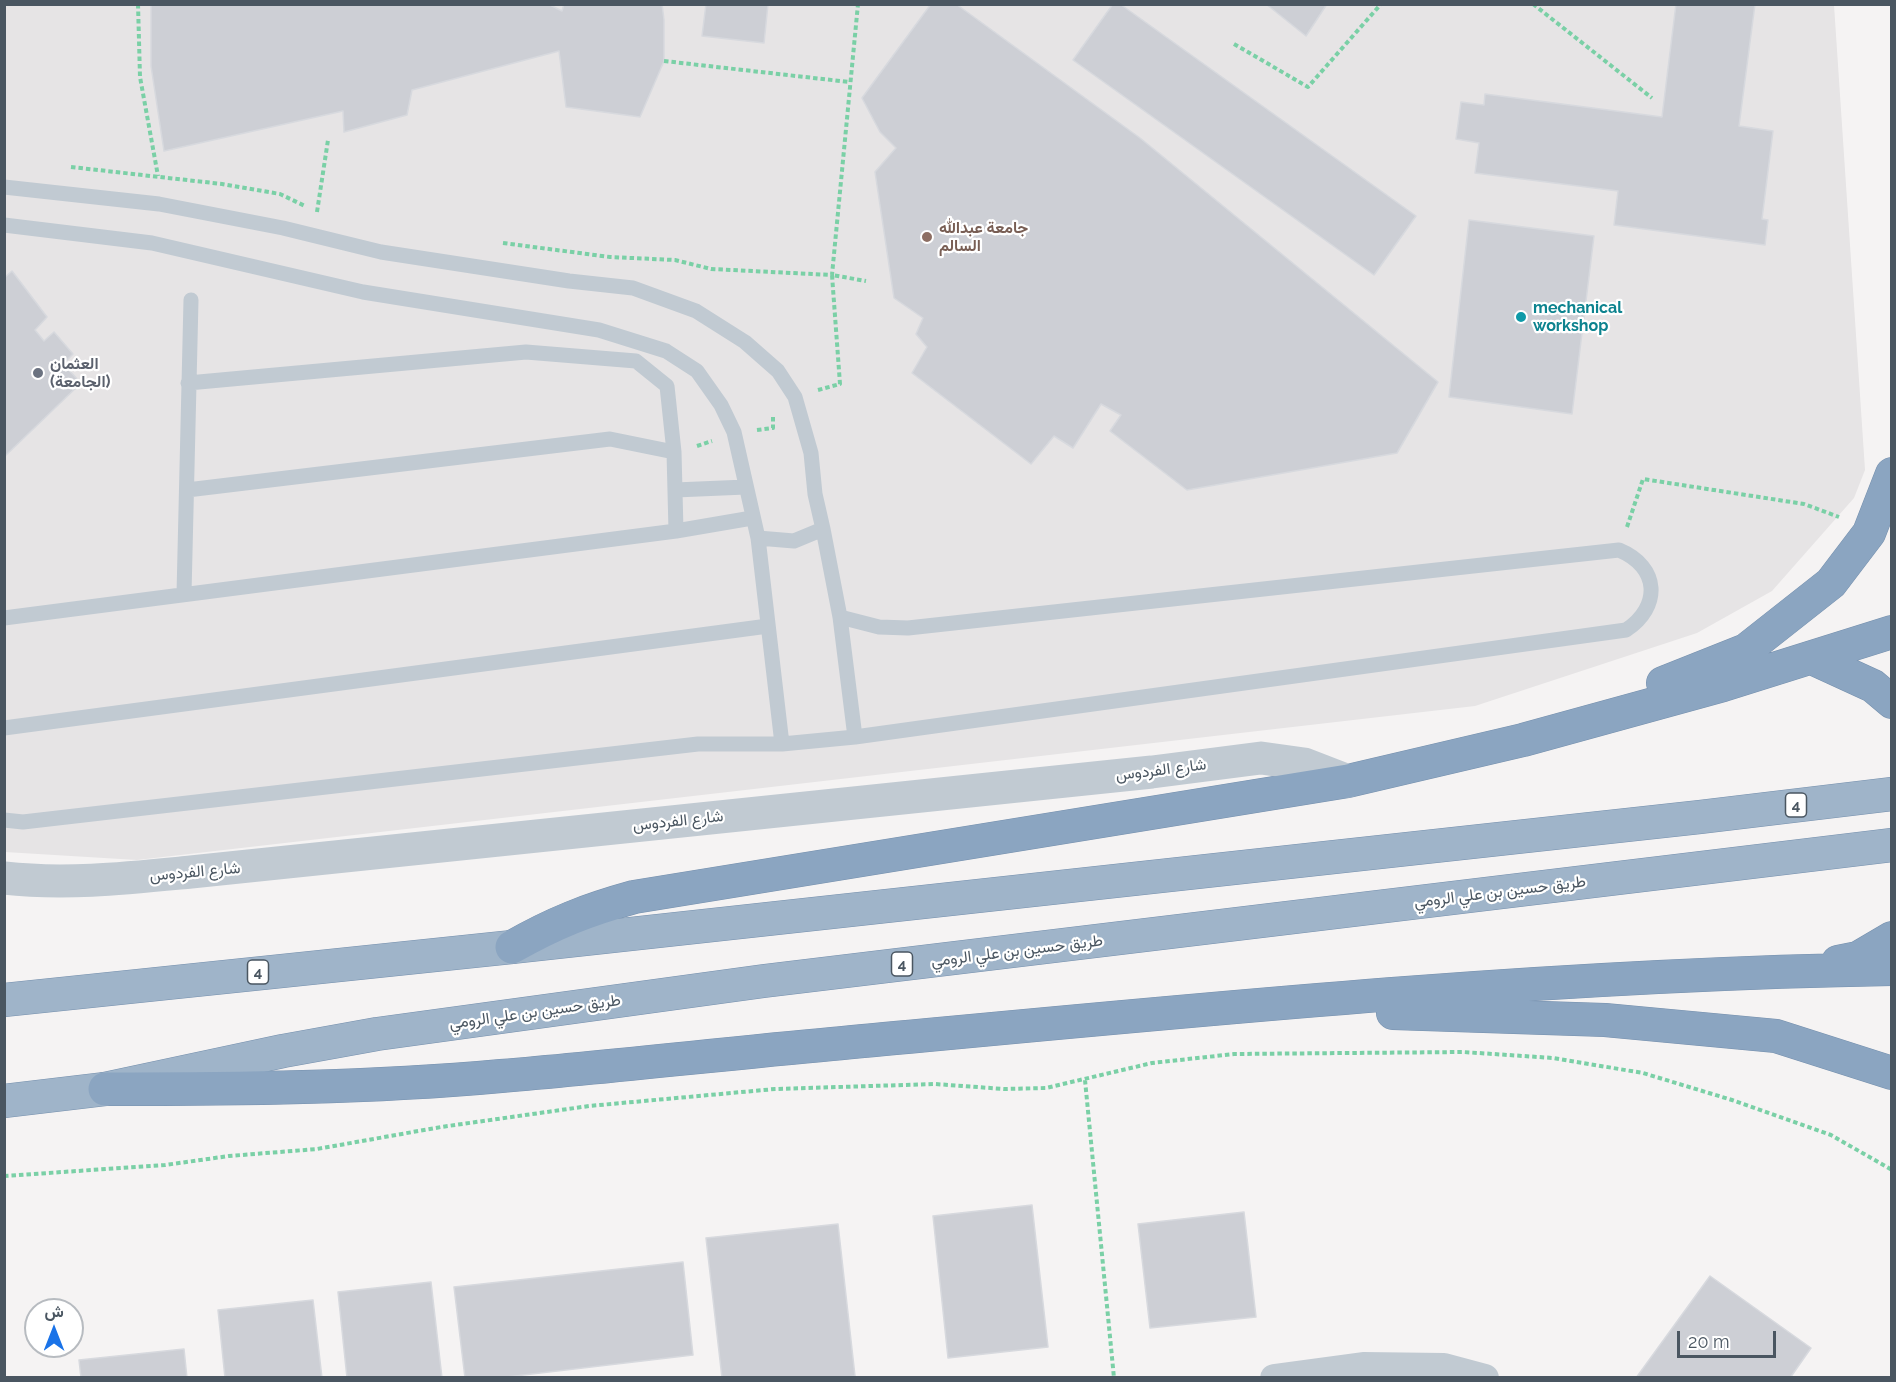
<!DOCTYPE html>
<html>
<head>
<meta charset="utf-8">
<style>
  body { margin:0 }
  #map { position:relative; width:1896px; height:1382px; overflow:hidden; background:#f5f3f3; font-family:Raleway,Vazirmatn,sans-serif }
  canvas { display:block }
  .frame { position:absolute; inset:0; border:6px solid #4a5661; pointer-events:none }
  .north { position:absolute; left:24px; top:1298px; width:60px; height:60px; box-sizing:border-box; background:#fff; border:2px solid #b7bbc0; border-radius:50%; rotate:0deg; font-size:16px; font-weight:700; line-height:24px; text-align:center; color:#4a5661 }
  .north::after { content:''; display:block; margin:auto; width:21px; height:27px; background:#1a73e8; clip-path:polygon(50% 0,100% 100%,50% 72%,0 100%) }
  .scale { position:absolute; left:1677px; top:1331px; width:99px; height:27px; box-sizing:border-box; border:3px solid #4a5661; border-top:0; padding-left:8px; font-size:18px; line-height:21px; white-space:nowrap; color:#4a5661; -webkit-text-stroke:4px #fff; paint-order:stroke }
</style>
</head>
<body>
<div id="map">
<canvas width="1896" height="1382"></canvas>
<div class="frame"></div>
<div class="north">ش</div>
<div class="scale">20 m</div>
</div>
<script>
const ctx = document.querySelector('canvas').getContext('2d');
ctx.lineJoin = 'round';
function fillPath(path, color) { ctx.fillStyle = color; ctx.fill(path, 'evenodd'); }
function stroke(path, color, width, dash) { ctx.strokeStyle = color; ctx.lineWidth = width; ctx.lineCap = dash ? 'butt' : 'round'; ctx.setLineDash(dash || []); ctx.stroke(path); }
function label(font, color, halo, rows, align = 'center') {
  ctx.font = font + ' Raleway,Vazirmatn,sans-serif'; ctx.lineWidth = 4.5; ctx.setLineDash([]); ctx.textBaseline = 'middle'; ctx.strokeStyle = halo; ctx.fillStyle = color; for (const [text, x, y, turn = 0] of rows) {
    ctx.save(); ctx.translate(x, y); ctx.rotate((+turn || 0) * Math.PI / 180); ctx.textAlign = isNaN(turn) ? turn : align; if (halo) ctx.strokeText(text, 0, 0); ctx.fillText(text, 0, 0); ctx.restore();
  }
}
fillPath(new Path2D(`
  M4 5H1834L1865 470 1854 498 1772 591 1697 633 1475 706 137 860 5 852Z`), '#e6e4e5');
const building = new Path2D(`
  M151 4H548L562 11 564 4H662L664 20V61L640 117 566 107 559 51 412 90 407 115 344 132 343 111 164 151 151 66Z
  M706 4H768L764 43 702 36Z
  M931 4H956L1140 138 1438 382 1397 453 1187 490 1110 431 1121 415 1101 404 1073 448 1054 436 1031 464 912 373 927 347 916 334 923 318 894 298 875 172 896 148 880 132 862 98Z
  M1113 4H1120L1416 216 1374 275 1073 60Z
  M1266 4H1327L1306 36Z
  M1676 4H1755L1739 126 1773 131 1762 219 1768 220 1765 245 1614 225 1618 191 1475 173 1479 143 1456 139 1461 102 1484 105 1485 94 1662 117Z
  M1469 220 1594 236 1572 414 1449 397Z
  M12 271 47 317 35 330 44 341 54 332 73 354 63 364 81 383 4 457V278Z
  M1032 1205 1048 1347 948 1358 933 1216Z
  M1244 1212 1256 1317 1150 1328 1138 1224Z
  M838 1224 855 1376 839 1378H722L706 1238Z
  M683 1262 693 1355 498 1378H465L454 1287Z
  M1710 1276 1811 1348 1790 1378H1636Z
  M431 1282 442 1378H347L338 1292Z
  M313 1300 322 1378H225L218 1310Z
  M184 1349 187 1378H81L79 1360Z`);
fillPath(building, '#cdcfd5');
stroke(building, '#d7d9de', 1.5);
const trunk = new Path2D(`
  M4 1000 512 947 1700 817 1892 794
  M4 1101 105 1089 283 1051 377 1034 764 981 1892 845`);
const motorway = new Path2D(`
  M1812 658 1873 686 1892 702
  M1663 683 1746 650 1831 583 1869 533 1892 474
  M512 947C554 923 587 910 634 897L1348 781 1523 740 1723 685 1892 632
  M1838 962 1858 958 1892 938
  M1393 1013 1605 1020 1776 1036 1892 1073
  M105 1089C237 1089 369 1088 501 1076 611 1067 722 1054 832 1044 1185 1011 1538 975 1892 969`);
stroke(trunk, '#7690ad', 34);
stroke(motorway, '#7690ad', 34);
stroke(new Path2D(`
  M138 4 140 77 158 176
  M1533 4 1652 98
  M1234 44 1308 87 1381 4
  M664 61 849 82
  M71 167 222 184 280 194 305 206
  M317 212 328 140
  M503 243 610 257 675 260 711 269 832 275 858 4
  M818 390 840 384 832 275 866 281
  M757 430 773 428V415
  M697 446 712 441
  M1627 527 1643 479 1804 504 1839 517
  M1085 1080 1114 1378
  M4 1176 165 1165 229 1156 317 1149 441 1127 589 1106 775 1089 935 1084 1004 1089 1046 1088 1152 1063 1234 1054 1463 1052 1553 1058 1643 1073 1732 1100 1831 1135 1892 1170`), '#7ad0a6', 4, [4.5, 3]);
stroke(new Path2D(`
  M4 187 159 204 283 228 381 252 569 281 633 288 696 311 745 342 778 371 795 397 811 453 815 494 823 529 794 541 758 538 734 432 721 405 697 371 666 351 599 330 363 292 152 243 4 225
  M188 383 526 352 636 361 667 386 674 452 676 531
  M187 490 610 439 674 452
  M675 490 746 487
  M823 529 840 617 855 737
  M758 538 782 744
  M184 594 191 300
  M4 618 676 531 752 518
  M4 728 768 626
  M4 820 23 822 698 744H782L855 737 1626 630C1661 607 1660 567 1619 550L908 628 879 627 840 617`), '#c1cad2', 15);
stroke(new Path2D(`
  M1274 1378 1363 1366 1444 1367 1485 1378`), '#c1cad2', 28);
stroke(new Path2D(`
  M4 878C66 885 129 878 191 872L1152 772 1261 758 1304 764 1348 781`), '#c1cad2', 33);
stroke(trunk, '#9fb4c9', 33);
stroke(motorway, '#8ba5c1', 33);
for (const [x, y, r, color] of [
  [927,237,6,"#8d6e63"],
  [1521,317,6,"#0f9aa8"],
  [38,373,6,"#6b7280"]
]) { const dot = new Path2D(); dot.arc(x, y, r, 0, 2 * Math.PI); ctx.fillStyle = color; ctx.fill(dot); stroke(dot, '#fff', 2); }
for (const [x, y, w] of [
  [1796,805,21],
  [902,964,21],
  [258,972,21]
]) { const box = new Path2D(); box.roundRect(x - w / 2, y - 12, w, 24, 4.5); ctx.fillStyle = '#fff'; ctx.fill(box); stroke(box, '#4a5661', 1.5); }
label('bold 15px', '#4a5661', null, [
  ["4",1796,805],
  ["4",902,964],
  ["4",258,972]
]);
label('bold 16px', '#785e54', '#fff', [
  ["جامعة عبدالله",939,228],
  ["السالم",939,246]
], 'left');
label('bold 16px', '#0d838f', '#fff', [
  ["mechanical",1533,308],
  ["workshop",1533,326]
], 'left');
label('bold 16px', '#5b616d', '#fff', [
  ["العثمان",50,364],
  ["(الجامعة)",50,382]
], 'left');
label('16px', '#4a5661', '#fff', [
  ["شارع الفردوس",1161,770,-7],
  ["شارع الفردوس",678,821,-6],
  ["شارع الفردوس",195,872,-5],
  ["طريق حسين بن علي الرومي",1500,892,-7],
  ["طريق حسين بن علي الرومي",1017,951,-7],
  ["طريق حسين بن علي الرومي",535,1012,-8]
]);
</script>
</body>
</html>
